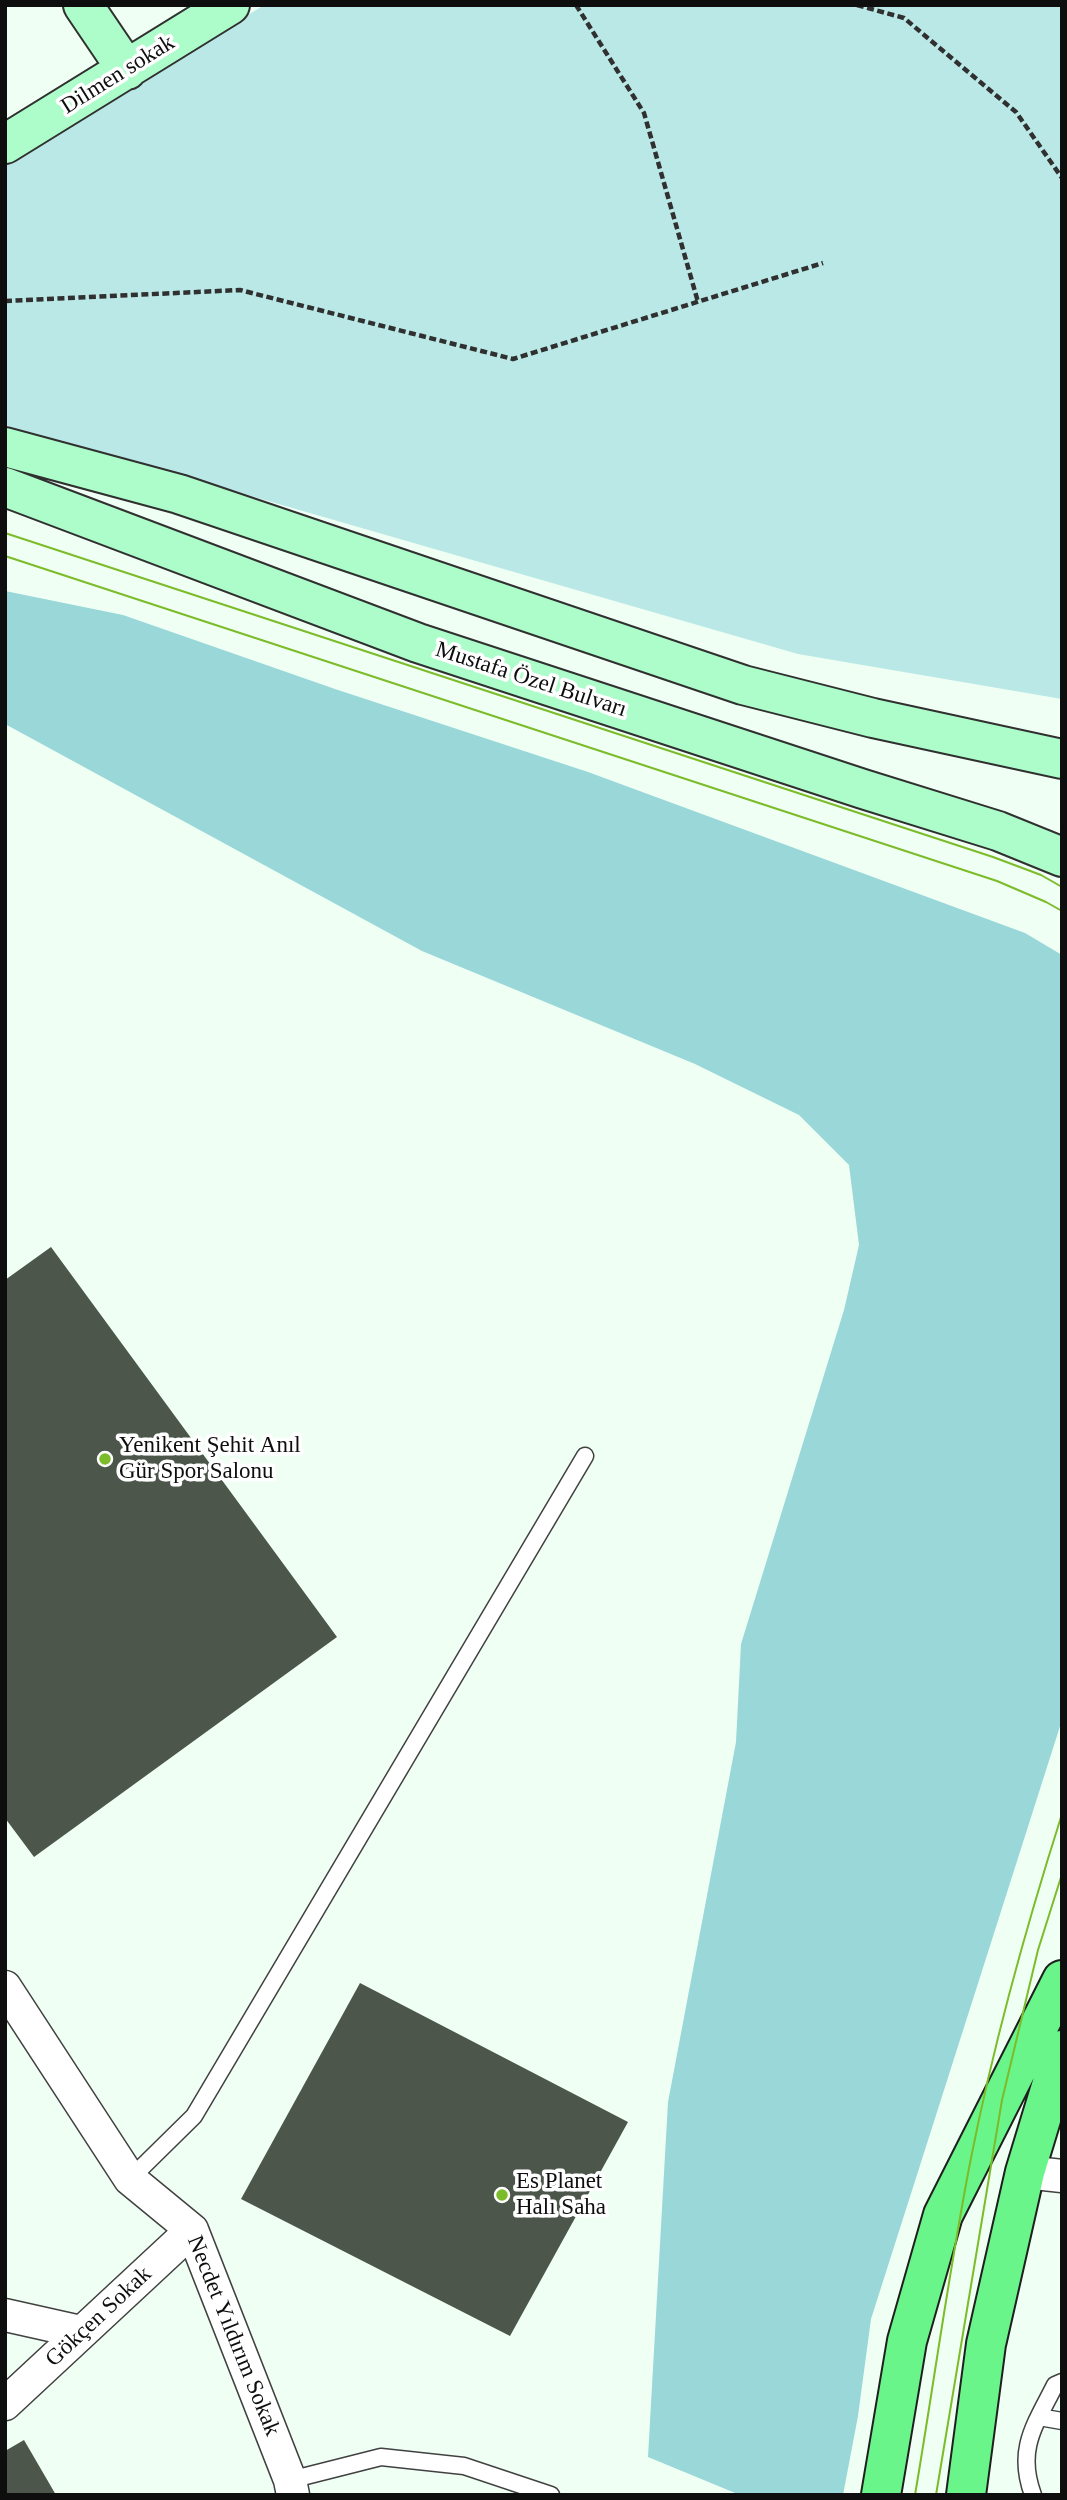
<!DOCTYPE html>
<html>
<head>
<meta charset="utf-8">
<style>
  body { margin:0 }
  #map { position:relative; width:1067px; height:2500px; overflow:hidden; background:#effff4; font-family:"Times New Roman",serif }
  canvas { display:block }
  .frame { position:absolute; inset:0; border:7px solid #0e0e0e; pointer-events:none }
</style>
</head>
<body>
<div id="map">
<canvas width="1067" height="2500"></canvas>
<div class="frame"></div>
</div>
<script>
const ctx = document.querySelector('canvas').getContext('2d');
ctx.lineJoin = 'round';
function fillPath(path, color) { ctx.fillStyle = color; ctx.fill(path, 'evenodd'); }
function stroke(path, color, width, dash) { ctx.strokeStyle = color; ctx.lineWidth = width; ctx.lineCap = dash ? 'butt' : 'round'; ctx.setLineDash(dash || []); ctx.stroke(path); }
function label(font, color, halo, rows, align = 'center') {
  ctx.font = font + ' "Times New Roman",serif'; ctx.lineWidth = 7; ctx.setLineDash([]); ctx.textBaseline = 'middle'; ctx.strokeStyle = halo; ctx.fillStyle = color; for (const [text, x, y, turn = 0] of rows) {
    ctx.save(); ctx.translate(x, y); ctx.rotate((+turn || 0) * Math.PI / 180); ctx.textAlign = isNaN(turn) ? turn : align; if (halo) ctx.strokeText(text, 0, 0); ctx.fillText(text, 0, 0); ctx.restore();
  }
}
fillPath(new Path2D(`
  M264 5H1062V699L798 654 5 425V166Z`), '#bae8e6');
fillPath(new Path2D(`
  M5 591 123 615 335 689 588 772 1025 933 1062 955V1720L871 2319 858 2416 843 2495H740L648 2457 668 2102 736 1742 741 1644 844 1310 859 1245 849 1165 799 1115 695 1064 422 951 5 724Z`), '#99d7d9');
fillPath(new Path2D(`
  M51 1247 337 1637 34 1857 5 1818V1280Z
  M360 1983 628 2122 510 2336 241 2199Z
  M24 2440 56 2495H5V2451Z`), '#4c564b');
const lane = new Path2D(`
  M130 2179 194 2116 585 1456
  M1039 2417 1062 2421
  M290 2480 381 2457 464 2466 551 2495
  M1033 2495C1016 2449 1035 2425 1055 2385L1062 2382`);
const street = new Path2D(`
  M5 1987 130 2179 192 2230 290 2480 293 2495
  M1025 2172 1062 2176
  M5 2315 81 2332
  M5 2404 192 2230`);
const secondary = new Path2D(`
  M83 5 127 70
  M5 144 230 5
  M5 447 179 494 743 685 873 718 1062 759
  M5 487 418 643 863 789 998 831 1062 857`);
const primary = new Path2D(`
  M881 2495 907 2341 943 2215 1062 1980
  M966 2495 986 2344 1025 2172 1062 2050`);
stroke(lane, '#414141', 19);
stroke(street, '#414141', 35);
stroke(secondary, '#303030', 42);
stroke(primary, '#1f1f1f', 42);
stroke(new Path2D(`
  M576 5 644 113 698 302
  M857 5 904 18 1016 112 1062 178
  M5 301 240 290 513 359 823 263`), '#303030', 4.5, [7, 3.5]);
stroke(lane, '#fff', 16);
stroke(street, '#fff', 32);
stroke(secondary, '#acfdca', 38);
stroke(primary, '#69f589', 38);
stroke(new Path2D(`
  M5 533 993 857 1041 875 1062 887
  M5 556 997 881 1046 902 1062 911
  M915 2495C934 2383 949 2270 971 2158 994 2042 1026 1927 1062 1814
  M936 2495 1002 2100 1038 1950 1062 1874`), '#7cbb29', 2);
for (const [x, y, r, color] of [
  [105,1459,7,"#7cbb29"],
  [502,2195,7,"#7cbb29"]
]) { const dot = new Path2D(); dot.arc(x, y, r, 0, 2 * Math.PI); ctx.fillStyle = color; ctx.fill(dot); stroke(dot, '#fff', 2.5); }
label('23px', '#0e0e0e', '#fff', [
  ["Dilmen sokak",118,75,-32],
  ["Mustafa Özel Bulvarı",531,680,18],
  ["Gökçen Sokak",99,2317,-43],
  ["Necdet Yıldırım Sokak",233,2336,68]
]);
label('23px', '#0e0e0e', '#fff', [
  ["Yenikent Şehit Anıl",119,1446],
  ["Gür Spor Salonu",119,1472],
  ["Es Planet",516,2182],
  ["Halı Saha",516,2208]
], 'left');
</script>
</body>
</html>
